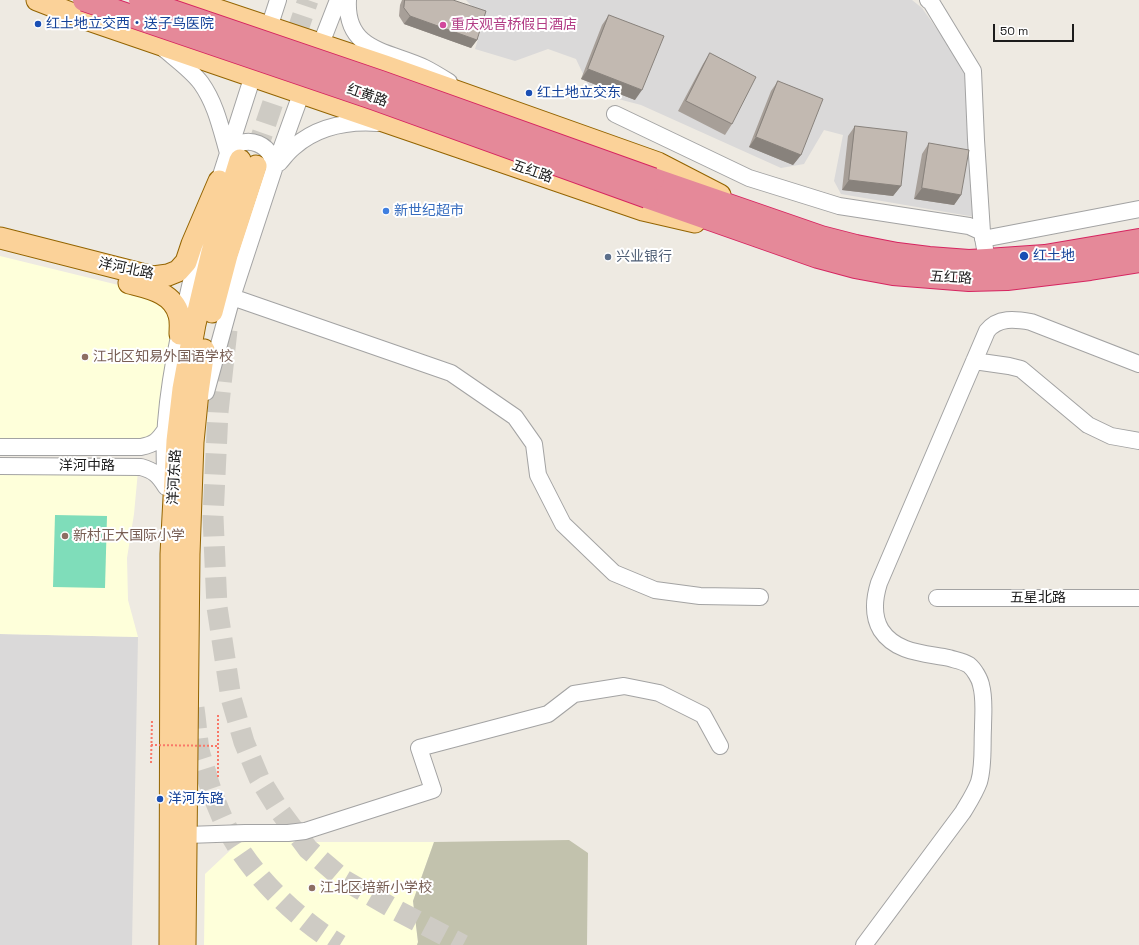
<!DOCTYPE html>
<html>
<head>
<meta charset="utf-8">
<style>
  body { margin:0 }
  #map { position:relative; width:1139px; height:945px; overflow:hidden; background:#eeeae2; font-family:"Space Grotesk",sans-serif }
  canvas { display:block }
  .scale { position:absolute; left:993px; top:24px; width:81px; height:18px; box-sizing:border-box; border:2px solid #1c1c1c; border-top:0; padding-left:5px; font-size:12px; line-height:14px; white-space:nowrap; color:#1c1c1c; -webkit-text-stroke:3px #fff; paint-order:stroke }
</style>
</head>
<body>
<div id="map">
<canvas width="1139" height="945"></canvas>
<div class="scale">50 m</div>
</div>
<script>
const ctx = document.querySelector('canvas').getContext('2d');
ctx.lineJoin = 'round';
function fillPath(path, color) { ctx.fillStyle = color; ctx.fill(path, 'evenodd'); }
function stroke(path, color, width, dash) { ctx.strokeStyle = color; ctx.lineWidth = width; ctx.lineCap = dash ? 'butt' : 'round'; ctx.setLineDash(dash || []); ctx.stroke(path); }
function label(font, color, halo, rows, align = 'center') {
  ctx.font = font + ' "Space Grotesk","Noto Sans SC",sans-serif'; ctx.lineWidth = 4; ctx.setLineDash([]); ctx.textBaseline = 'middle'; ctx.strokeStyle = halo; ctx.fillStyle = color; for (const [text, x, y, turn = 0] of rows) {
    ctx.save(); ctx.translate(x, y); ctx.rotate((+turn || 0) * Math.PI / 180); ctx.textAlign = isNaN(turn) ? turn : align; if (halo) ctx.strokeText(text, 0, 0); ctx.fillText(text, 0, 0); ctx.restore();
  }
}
fillPath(new Path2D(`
  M466 0H912L922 8 969 74 975 217 841 194 834 181 843 135 824 130 804 164 781 168 641 105 607 96 590 89 576 59 548 49 515 61 475 49 484 19Z
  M0 634 138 637 132 945H0Z`), '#dad9d9');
fillPath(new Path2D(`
  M0 256 151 293 160 297 174 324 159 427 146 442H0Z
  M0 471H138L134 514 127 558 128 600 138 637 0 634Z
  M239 842H434L413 901 418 942 417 945H204L205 874Z`), '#feffda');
fillPath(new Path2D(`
  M569 840 588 853 587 945H417L418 942 413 901 434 842Z`), '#c2c2ad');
fillPath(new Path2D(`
  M55 515 107 516 105 588 53 587Z`), '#7fddba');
stroke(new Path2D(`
  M249 183 252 164 308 0
  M227 330 218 412 213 517 217 607 231 698 244 742 259 778 279 810 308 849 344 880 396 910 463 945
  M194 708C196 722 197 736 199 750 201 759 205 768 207 777 212 794 219 811 227 828 250 874 297 919 340 945`), '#cecbc4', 21, [21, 10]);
const minor = new Path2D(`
  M348 0C345 52 390 51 425 68 433 72 441 77 449 82
  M928 0 931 2 973 71 976 140 982 232
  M266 37 278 0
  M164 49C177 60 191 70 201 83 216 104 221 129 228 153 232 150 237 145 241 143 252 139 266 145 271 156 272 160 273 165 274 169
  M317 54 338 0
  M615 114 749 178 839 206 969 226 982 232 987 260
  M279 163C284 158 288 151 294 147 317 127 347 121 377 123
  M216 191 256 66
  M983 239 1139 209
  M232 297 451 373 515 417 534 444 538 475 563 524 614 573 655 590 700 596 760 597
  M974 361 1009 366 1021 369 1088 425 1111 436 1139 441
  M206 392 232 297 274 169 305 83
  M0 447H141C155 444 158 441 166 429
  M0 466 141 467C154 471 158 474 166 487
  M166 487C165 472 164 456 165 441 167 378 185 309 199 247
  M937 598H1139
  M187 835 245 833H288L305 831 433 790 419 748 548 714 574 694 624 686 659 693 703 715 720 746
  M864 945 963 812C969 802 975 793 979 782 984 765 982 745 983 728 983 714 985 699 981 685 980 679 974 669 969 665 963 661 955 660 949 658 924 653 896 653 881 630 872 615 874 599 879 583L987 331C998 317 1015 319 1031 322L1139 364`);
const major = new Path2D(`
  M37 0 86 19 643 210 695 222
  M188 0 385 66 658 163 720 195
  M0 238 153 277 168 275 178 271 186 262 192 244 219 181
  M129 283C148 288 173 292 179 315 181 321 180 328 180 334
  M212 312 227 255 256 166
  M170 945 171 554 177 441 183 389 195 324 212 252 240 160
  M185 945 189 554 193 442 198 392 204 350`);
const highway = new Path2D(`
  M653 179 821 237 856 246 897 254 929 258 969 261 987 260 1045 256 1139 240
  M647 197 818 257 855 267 893 274 969 280 1007 279 1090 269 1139 261`);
stroke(minor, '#a3a3a3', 18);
stroke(major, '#936401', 23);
stroke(highway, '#d62560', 24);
stroke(new Path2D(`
  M218 715V777
  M151 763 152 720`), '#f97868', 2, [2, 2]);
stroke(minor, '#fff', 16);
stroke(major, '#fbd299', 21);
stroke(highway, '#e58999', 22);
const highwayBridge = new Path2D(`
  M84 0 375 99 647 197
  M140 0 381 82 653 179`);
stroke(highwayBridge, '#d62560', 24, []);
stroke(new Path2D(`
  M151 745 219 746`), '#f97868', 2, [2, 2]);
stroke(highwayBridge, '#e58999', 22);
fillPath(new Path2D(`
  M402 0H453L477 40 471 48 404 24 399 16 400 5Z
  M609 15 635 100 581 79 602 25Z
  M710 53 732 124 725 135 678 111 703 64Z
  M778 81 801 155 793 165 749 147 771 91Z
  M855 126 901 186 893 196 842 190 848 136Z
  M929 143 961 195 954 205 914 199 922 154Z`), '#a79f98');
fillPath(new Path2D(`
  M410 16 477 40 471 48 404 24Z
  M588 69 642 90 635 100 581 79Z
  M756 137 801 155 793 165 749 147Z
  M849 180 901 186 893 196 842 190Z
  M922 188 961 195 954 205 914 199Z`), '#88827c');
const building = new Path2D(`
  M405 0H453L486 11 477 40 410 16 404 8Z
  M609 15 664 36 642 90 588 69Z
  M710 53 756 77 732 124 686 101Z
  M778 81 823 99 801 155 756 137Z
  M855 126 907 132 901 186 849 180Z
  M929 143 969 150 961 195 922 188Z`);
fillPath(building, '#c2b9b1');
stroke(building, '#88827c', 1);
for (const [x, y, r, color] of [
  [38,24,4,"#1a4fb4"],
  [443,25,4,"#d1479c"],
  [529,93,4,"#1a4fb4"],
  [386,211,4,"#3f7fe0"],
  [1024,256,5,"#1a4fb4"],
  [608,257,4,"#5c6f8a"],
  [85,357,4,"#8d6e63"],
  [65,536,4,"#8d6e63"],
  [160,799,4,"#1a4fb4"],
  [312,888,4,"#8d6e63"]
]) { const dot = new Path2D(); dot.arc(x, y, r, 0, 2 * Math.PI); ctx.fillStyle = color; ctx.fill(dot); stroke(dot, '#fff', 1.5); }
label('14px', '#164399', '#fff', [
  ["红土地立交西‧送子鸟医院",46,24],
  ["红土地立交东",537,93],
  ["红土地",1033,256],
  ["洋河东路",168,799]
], 'left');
label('14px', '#b23c85', '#fff', [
  ["重庆观音桥假日酒店",451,25]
], 'left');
label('14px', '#1c1c1c', '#fff', [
  ["红黄路",367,96,19],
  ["五红路",532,172,19],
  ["洋河北路",126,269,12],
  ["五红路",951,278,3],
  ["洋河中路",87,466],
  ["洋河东路",175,477,-87],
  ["五星北路",1038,598]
]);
label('14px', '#366cbe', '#fff', [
  ["新世纪超市",394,211]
], 'left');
label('14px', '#4e5e75', '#fff', [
  ["兴业银行",616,257]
], 'left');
label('14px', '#785e54', '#fff', [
  ["江北区知易外国语学校",93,357],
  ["新村正大国际小学",73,536],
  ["江北区培新小学校",320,888]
], 'left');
</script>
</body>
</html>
